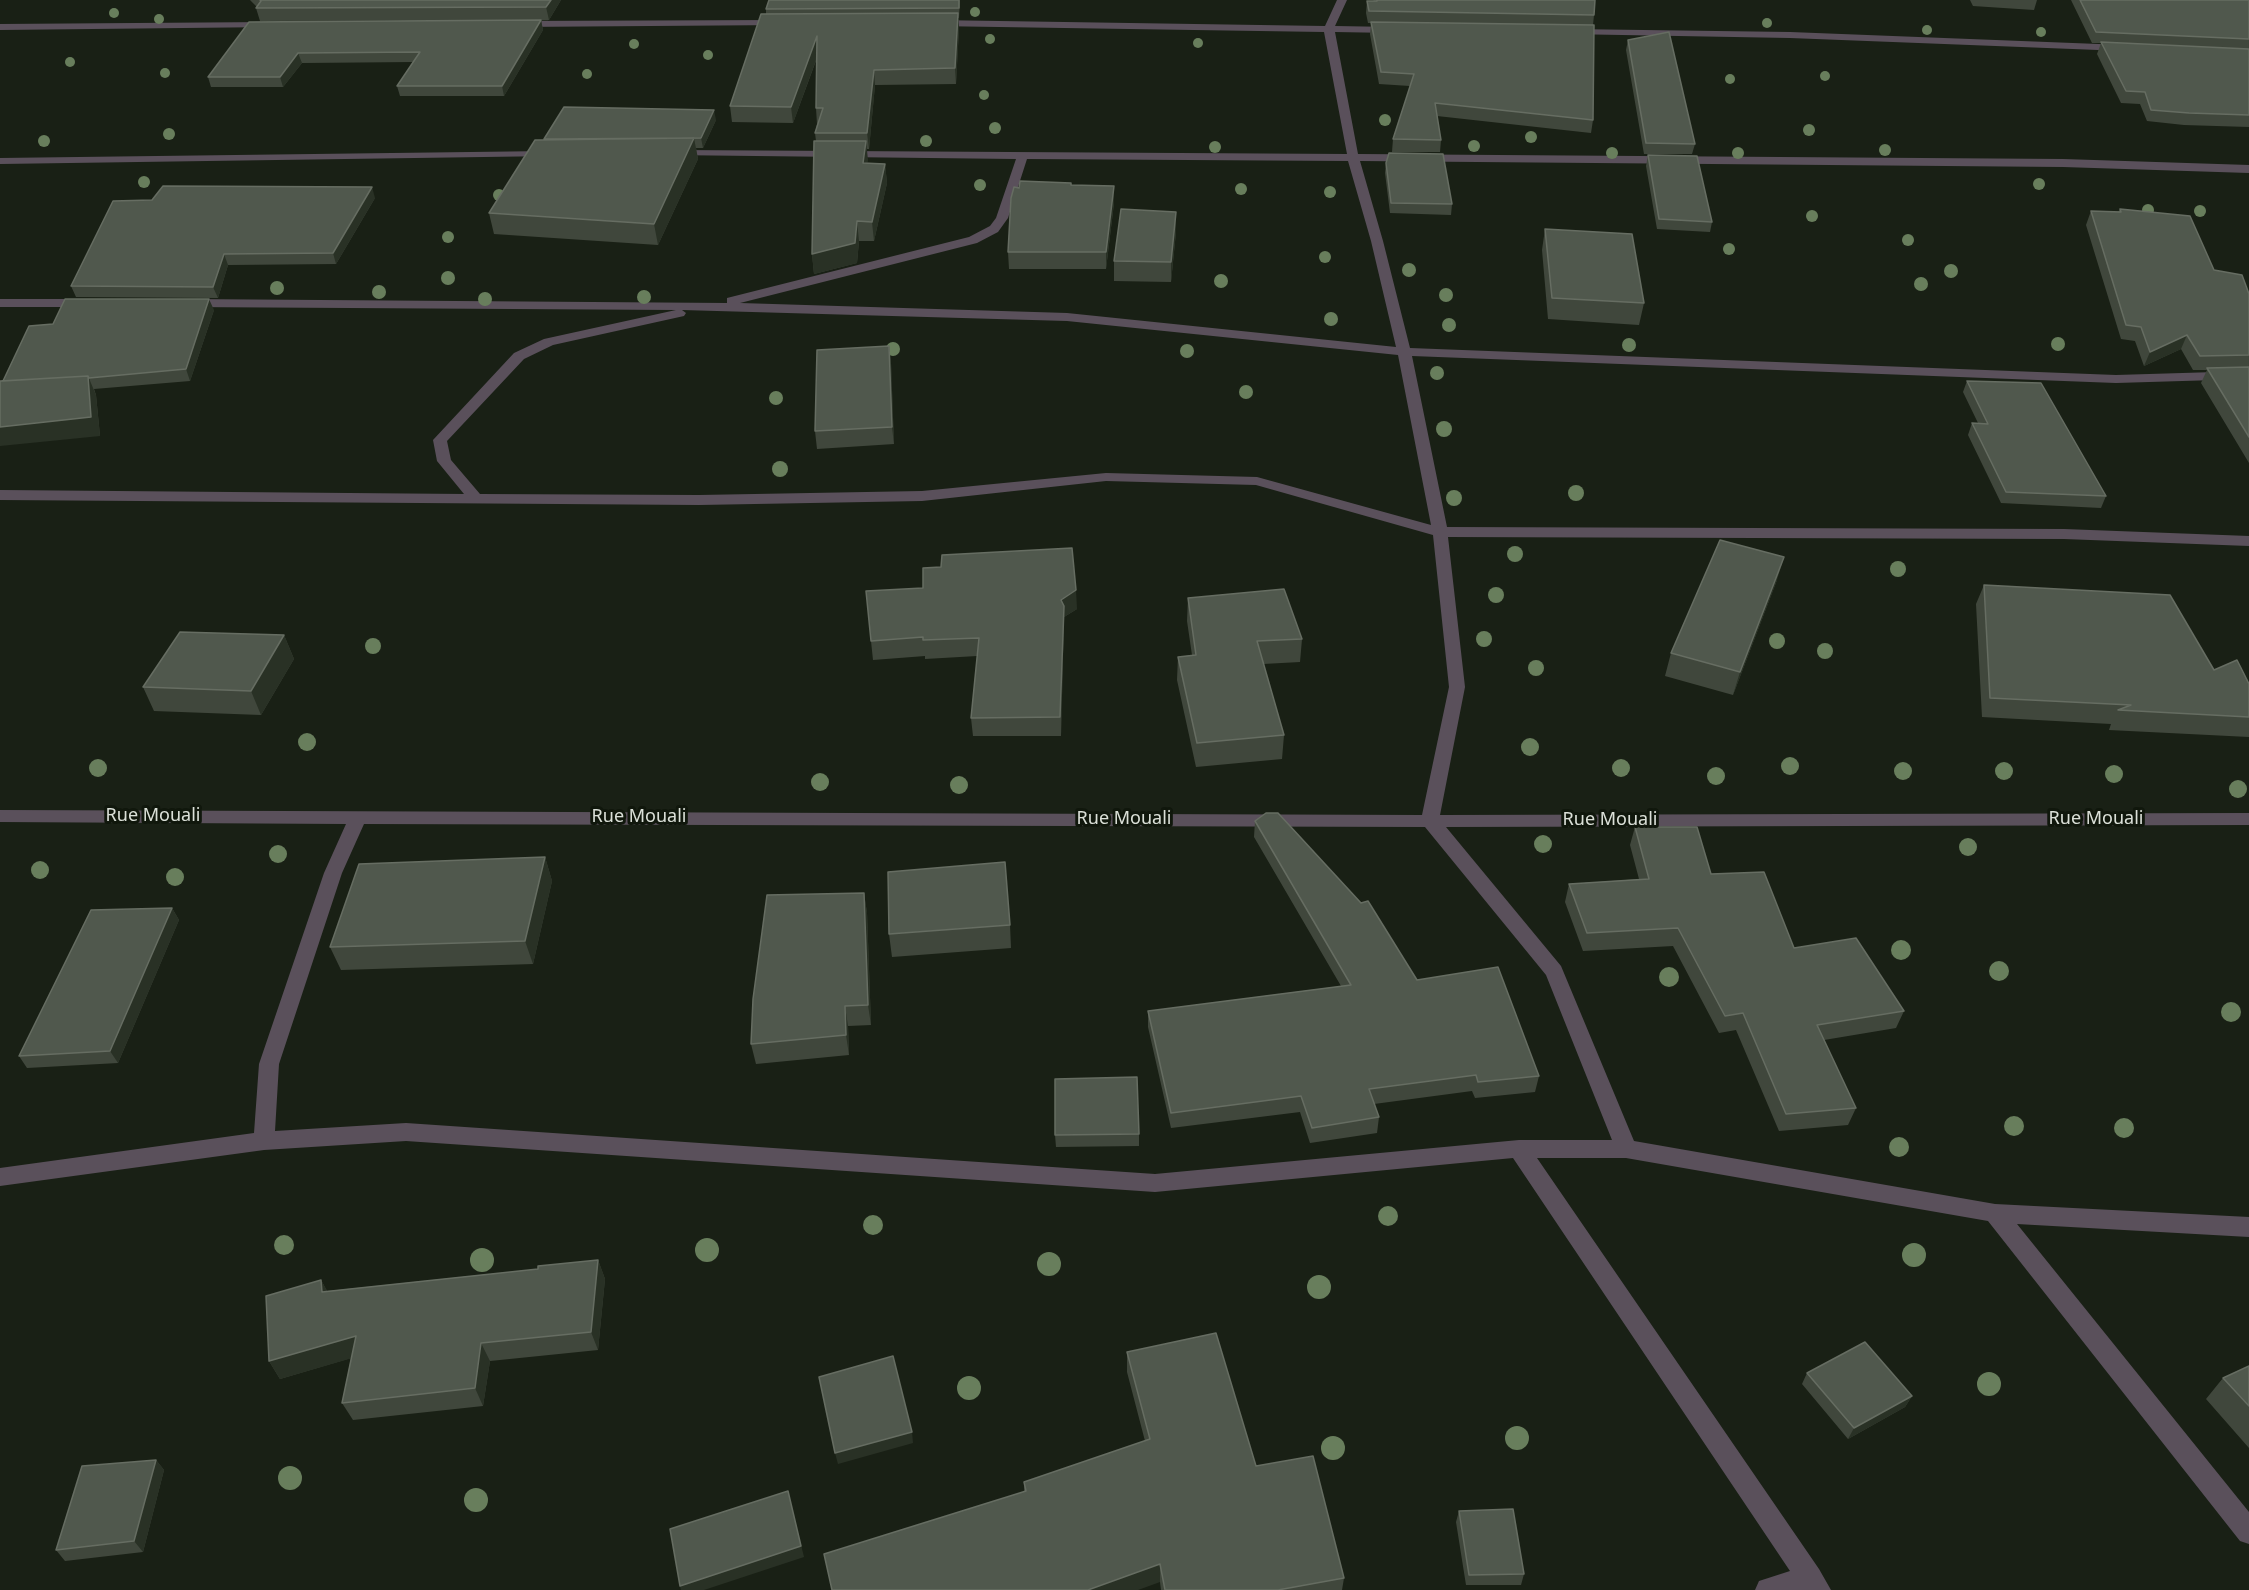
<!DOCTYPE html>
<html>
<head>
<meta charset="utf-8">
<style>
  body { margin:0 }
  canvas { display:block; background:#192015 }
</style>
</head>
<body>
<canvas width="2249" height="1590"></canvas>
<script>
const ctx = document.querySelector('canvas').getContext('2d');
ctx.lineJoin = 'round';
function fillPath(path, color) { ctx.fillStyle = color; ctx.fill(path, 'evenodd'); }
function stroke(path, color, width, dash) { ctx.strokeStyle = color; ctx.lineWidth = width; ctx.lineCap = dash ? 'butt' : 'round'; ctx.setLineDash(dash || []); ctx.stroke(path); }
function label(font, color, halo, rows, align = 'center') {
  ctx.font = font + ' "Noto Sans",sans-serif'; ctx.lineWidth = 6; ctx.setLineDash([]); ctx.textBaseline = 'middle'; ctx.strokeStyle = halo; ctx.fillStyle = color; for (const [text, x, y, turn = 0] of rows) {
    ctx.save(); ctx.translate(x, y); ctx.rotate((+turn || 0) * Math.PI / 180); ctx.textAlign = isNaN(turn) ? turn : align; if (halo) ctx.strokeText(text, 0, 0); ctx.fillText(text, 0, 0); ctx.restore();
  }
}
fillPath(new Path2D(`
  M1337 0H1347L1335 26 1393 27 1398 30 1393 33 1335 32 1358 154 2063 159 2249 165V173L2063 167 1360 161 1383 241 1410 348 2116 375 2249 371V379L2116 383 1412 356 1447 527 2064 529 2249 536V546L2064 539 1448 537 1465 687 1440 815 2249 813V825L1446 827 1561 966 1634 1141 1995 1204 2249 1217V1237L2017 1224 2249 1512V1544L2240 1541 1988 1221 1626 1158H1537L1819 1569 1831 1590H1755L1759 1581 1790 1571 1513 1158 1155 1192 406 1141 264 1150 0 1186V1168L254 1133 259 1064 324 873 346 824 0 822V810L1422 815 1449 687 1433 535 1256 485 1106 481 922 501 699 505 0 500V490L464 494 437 461 433 440 514 353 544 339 676 310 186 307 179 303 186 299 727 303V298L969 237 990 226 996 218 1016 159 669 155V151L673 150 1347 154 1324 32 934 26 929 23 934 20 1325 26ZM1027 159 1348 161 1371 241 1396 347 1067 313 740 303 977 243 998 232 1008 218ZM682 310 1067 321 1398 355 1431 525 1257 477 1106 473 922 491 699 495 480 494 451 460 447 441 524 359 553 345 684 316 686 313ZM364 824 1425 827 1546 975 1612 1140H1519L1155 1174 406 1123 275 1131 279 1064 342 873Z
  M781 20 785 21V25L517 27 512 24 517 21Z
  M271 22 275 23V27L0 30V24Z
  M1570 29 1790 32 2124 45 2129 48 2124 51 1790 38 1566 34 1565 32Z
  M549 151 553 152V156L0 164V158Z
  M0 299H87L94 303 87 307H0Z`), '#5a505b');
ctx.fillStyle = '#687e5c';
for (const [x, y, r] of [
  [975,12,5],
  [114,13,5],
  [159,19,5],
  [1767,23,5],
  [1927,30,5],
  [2041,32,5],
  [990,39,5],
  [1198,43,5],
  [634,44,5],
  [708,55,5],
  [70,62,5],
  [165,73,5],
  [587,74,5],
  [1825,76,5],
  [1730,79,5],
  [984,95,5],
  [1385,120,6],
  [995,128,6],
  [1809,130,6],
  [169,134,6],
  [1531,137,6],
  [44,141,6],
  [926,141,6],
  [1474,146,6],
  [1215,147,6],
  [1885,150,6],
  [1612,153,6],
  [1738,153,6],
  [144,182,6],
  [2039,184,6],
  [980,185,6],
  [1241,189,6],
  [1330,192,6],
  [499,195,6],
  [2148,210,6],
  [2200,211,6],
  [1812,216,6],
  [448,237,6],
  [1908,240,6],
  [1729,249,6],
  [1325,257,6],
  [1409,270,7],
  [1951,271,7],
  [448,278,7],
  [1221,281,7],
  [1921,284,7],
  [277,288,7],
  [379,292,7],
  [1446,295,7],
  [644,297,7],
  [485,299,7],
  [1331,319,7],
  [1449,325,7],
  [2058,344,7],
  [1629,345,7],
  [893,349,7],
  [1187,351,7],
  [1437,373,7],
  [1246,392,7],
  [776,398,7],
  [1444,429,8],
  [780,469,8],
  [1576,493,8],
  [1454,498,8],
  [1515,554,8],
  [1898,569,8],
  [1496,595,8],
  [1484,639,8],
  [1777,641,8],
  [373,646,8],
  [1825,651,8],
  [1536,668,8],
  [307,742,9],
  [1530,747,9],
  [1790,766,9],
  [98,768,9],
  [1621,768,9],
  [1903,771,9],
  [2004,771,9],
  [2114,774,9],
  [1716,776,9],
  [820,782,9],
  [959,785,9],
  [2238,789,9],
  [1543,844,9],
  [1968,847,9],
  [278,854,9],
  [40,870,9],
  [175,877,9],
  [1901,950,10],
  [1999,971,10],
  [1669,977,10],
  [2231,1012,10],
  [2014,1126,10],
  [2124,1128,10],
  [1899,1147,10],
  [1388,1216,10],
  [873,1225,10],
  [284,1245,10],
  [707,1250,12],
  [1914,1255,12],
  [482,1260,12],
  [1049,1264,12],
  [1319,1287,12],
  [1989,1384,12],
  [969,1388,12],
  [1517,1438,12],
  [1333,1448,12],
  [290,1478,12],
  [476,1500,12]
]) { ctx.beginPath(); ctx.arc(x, y, r, 0, 2 * Math.PI); ctx.fill(); }
fillPath(new Path2D(`
  M250 0H561L549 20 260 21 256 8 257 7Z
  M960 0 959 18H958L959 28 956 84 875 85 869 149H867V163L885 164 887 183 874 241H859L857 263 814 274 812 254 816 141 815 133 817 124 816 108 817 58 793 123 732 122 730 106 766 14V9Z
  M1373 0H1595L1594 15 1593 25V120L1591 133 1437 116 1441 140 1440 152H1392L1393 139 1410 86 1379 84 1370 34 1371 23H1368L1366 13 1367 1H1374Z
  M1970 0H2037L2034 10 1973 6Z
  M2071 0H2249V127L2184 125 2147 121 2140 104 2121 103 2097 54 2101 43H2092Z
  M541 20 543 30 504 96H400L397 86 413 62 302 63 283 87H211L208 77 249 22Z
  M1628 40 1695 144 1692 154H1644L1626 50Z
  M716 120 703 148H696L698 159 658 245 494 234 489 213Z
  M1648 155 1712 222 1710 232 1657 229 1646 166Z
  M1386 163 1452 204 1451 215 1390 213 1385 173Z
  M1071 185 1114 186V203L1106 269H1009L1008 252Z
  M375 198 336 264 228 265 218 298 76 297 71 286Z
  M2120 209 2249 294V463L2201 383 2207 370H2193L2181 349 2144 366 2135 341 2121 339 2086 225 2091 211 2118 212Z
  M1176 212V232L1171 282 1114 281V261Z
  M1545 229 1644 303 1639 325 1548 319 1542 250Z
  M214 310 190 381 94 389 96 395 100 436 3 381Z
  M889 346 891 363 894 444 817 449 815 431Z
  M1967 381 2106 496 2101 508 2001 503 1968 435 1972 423H1978L1963 392Z
  M1777 580 1733 695 1665 676 1671 653Z
  M1984 585 2249 684V737L2109 730 2111 724 1982 717 1976 604Z
  M1188 598 1302 639 1300 662 1263 664 1284 735 1282 759 1196 767 1177 680 1178 657 1192 655 1187 621Z
  M1077 609 1064 617 1061 736H973L971 718 977 656 925 659V656L873 660 871 641Z
  M284 635 294 659 261 715 154 711 143 687Z
  M1255 821 1417 980 1539 1076 1535 1092 1475 1098 1472 1091 1374 1104 1379 1117 1377 1133 1310 1143 1300 1112 1171 1128 1148 1027V1011L1341 986 1254 837Z
  M1635 827 1711 874 1794 948 1904 1011 1896 1028 1824 1040 1856 1108 1848 1125 1779 1131 1736 1030 1719 1033 1673 946 1583 951 1565 902 1569 884 1639 879 1630 845Z
  M545 857 552 881 533 964 341 970 330 947Z
  M864 893 867 913 871 1025 848 1026 849 1055 756 1064 751 1044Z
  M172 908 179 920 118 1063 27 1068 19 1056Z
  M1010 925 1011 948 892 957 889 934Z
  M1139 1134V1146L1056 1147 1055 1135Z
  M598 1260 605 1279 598 1350 490 1361 483 1406 353 1420 342 1403 351 1358 280 1379 269 1361 321 1280 327 1291 538 1269Z
  M1127 1352 1256 1466 1344 1578 1342 1590H1161L1160 1582 1024 1492V1482L1145 1441 1127 1372Z
  M2249 1366V1448L2206 1399 2223 1378Z
  M1807 1373 1912 1396 1905 1407 1848 1439 1802 1384Z
  M156 1460 164 1470 143 1552 65 1561 56 1550Z
  M1459 1511 1524 1574 1521 1585H1466L1456 1522Z`), '#40473c');
fillPath(new Path2D(`
  M551 0H561L549 20 546 7Z
  M958 13 959 28 956 84 955 68Z
  M541 20 543 30 504 96 502 86Z
  M817 36 819 52 793 123 791 107Z
  M298 53 302 63 283 87 280 77Z
  M874 70 875 85 869 149 867 133Z
  M714 110 716 120 703 148 701 138Z
  M694 138 698 159 658 245 654 224Z
  M866 141 868 160 865 182 863 163Z
  M885 164 887 183 874 241 872 222Z
  M1114 186V203L1106 269V252Z
  M372 187 375 198 336 264 333 253Z
  M1176 212V232L1171 282V262Z
  M857 221 859 241 857 263 814 274 812 254Z
  M224 254 228 265 218 298 213 287Z
  M209 299 214 310 190 381 186 369Z
  M2187 335 2181 349 2144 366 2150 352Z
  M889 346 891 363 894 444 892 427Z
  M88 376 96 395 100 436 0 446V427Z
  M1784 557 1777 580 1733 695 1740 672Z
  M1076 590 1077 609 1064 617 1061 736V600Z
  M284 635 294 659 261 715 251 691Z
  M545 857 552 881 533 964 525 941Z
  M864 893 867 913 871 1025 868 1005Z
  M172 908 179 920 118 1063 110 1051Z
  M845 1006 848 1026 849 1055 846 1035Z
  M598 1260 605 1279 598 1350 591 1332Z
  M321 1280 331 1298 322 1292Z
  M356 1336 366 1354 280 1379 269 1361Z
  M481 1343 490 1361 483 1406 475 1388Z
  M1912 1396 1905 1407 1848 1439 1854 1428Z
  M912 1432 913 1443 838 1464 835 1453Z
  M156 1460 164 1470 143 1552 134 1541Z
  M788 1491 804 1557 704 1590H681L680 1586Z
  M1160 1564V1582L1138 1590H1088Z`), '#293125');
const building = new Path2D(`
  M260 0H551L546 7 256 8 261 1Z
  M769 0H959V8L766 9Z
  M1377 0H1595L1594 15 1369 11 1367 1H1377Z
  M2080 0H2249V39L2096 32Z
  M958 13 955 68 874 70 867 133H815L823 108H816L817 36 791 107 730 106 761 14Z
  M541 20 502 86H397L420 52 298 53 280 77H208L249 22Z
  M1371 22 1594 25 1593 120 1435 103 1441 140 1393 139 1414 74 1381 72Z
  M1669 32 1695 144 1646 143 1628 40Z
  M2101 42 2249 49V115L2189 113 2151 110 2145 92 2126 91Z
  M564 107 714 110 701 138 544 139Z
  M694 138 654 224 489 213 535 140Z
  M814 141H866L863 163 885 164 872 222 857 221 855 243 812 254Z
  M1389 153 1443 154 1452 204 1391 203 1386 163Z
  M1648 155 1697 156 1712 222 1659 219Z
  M1020 181 1071 183V185L1114 186 1106 252H1008L1011 198 1014 187 1019 188Z
  M163 186 372 187 333 253 224 254 213 287 71 286 113 201 152 200Z
  M1121 209 1176 212 1171 262 1114 261Z
  M2120 209 2190 216 2214 270 2242 275 2249 294V355L2200 356 2187 335 2150 352 2141 327 2126 325 2091 211 2121 212Z
  M1545 229 1632 234 1644 303 1552 298Z
  M65 299H209L186 369 89 378 88 376 3 381 29 326 53 324Z
  M889 346 892 427 815 431 817 350Z
  M2249 367V437L2207 368Z
  M88 376 91 417 0 427V381Z
  M1967 381 2041 383 2106 496 2006 492 1972 423 1988 424Z
  M1720 540 1784 557 1740 672 1671 653Z
  M1072 548 1076 590 1061 600 1064 606 1060 717 971 718 979 638 923 640V637L871 641 866 591 923 588V568L941 567 942 555Z
  M1984 585 2170 595 2214 670 2237 660 2249 684V717L2118 710 2131 705 1990 698Z
  M1284 589 1302 639 1257 641 1284 735 1197 743 1178 657 1196 655 1188 598Z
  M180 632 284 635 251 691 143 687Z
  M1266 813H1278L1361 903 1368 901 1417 980 1498 967 1539 1076 1478 1082 1476 1075 1369 1089 1379 1117 1312 1128 1301 1096 1171 1113 1148 1011 1351 985 1255 821Z
  M1635 827H1697L1711 874 1764 872 1794 948 1856 938 1904 1011 1817 1025 1856 1108 1786 1114 1743 1013 1725 1016 1678 928 1587 933 1569 884 1649 879Z
  M545 857 525 941 330 947 359 864Z
  M1005 862 1010 925 889 934 888 872Z
  M864 893 868 1005 845 1006 846 1035 751 1044 753 999 767 895Z
  M172 908 110 1051 19 1056 91 910Z
  M1137 1077 1139 1134 1055 1135V1079Z
  M598 1260 591 1332 481 1343 475 1388 342 1403 356 1336 269 1361 266 1296 321 1280 322 1292 538 1269V1266Z
  M1216 1333 1256 1466 1313 1456 1344 1578 1278 1590H1165L1160 1564 1088 1590H832L824 1554 1026 1491 1024 1482 1150 1439 1127 1352Z
  M1865 1342 1912 1396 1854 1428 1807 1373Z
  M893 1356 912 1432 835 1453 819 1377Z
  M2249 1366V1406L2223 1378Z
  M156 1460 134 1541 56 1550 82 1466Z
  M788 1491 801 1546 680 1586 670 1529Z
  M1513 1509 1524 1574 1469 1575 1459 1511Z`);
fillPath(building, '#50584d');
stroke(building, '#666d62', 1.5);
label('18px', '#dbe0d8', '#10170c', [
  ["Rue Mouali",153,816],
  ["Rue Mouali",639,817],
  ["Rue Mouali",1124,819],
  ["Rue Mouali",2096,819],
  ["Rue Mouali",1610,820]
]);
</script>
</body>
</html>
